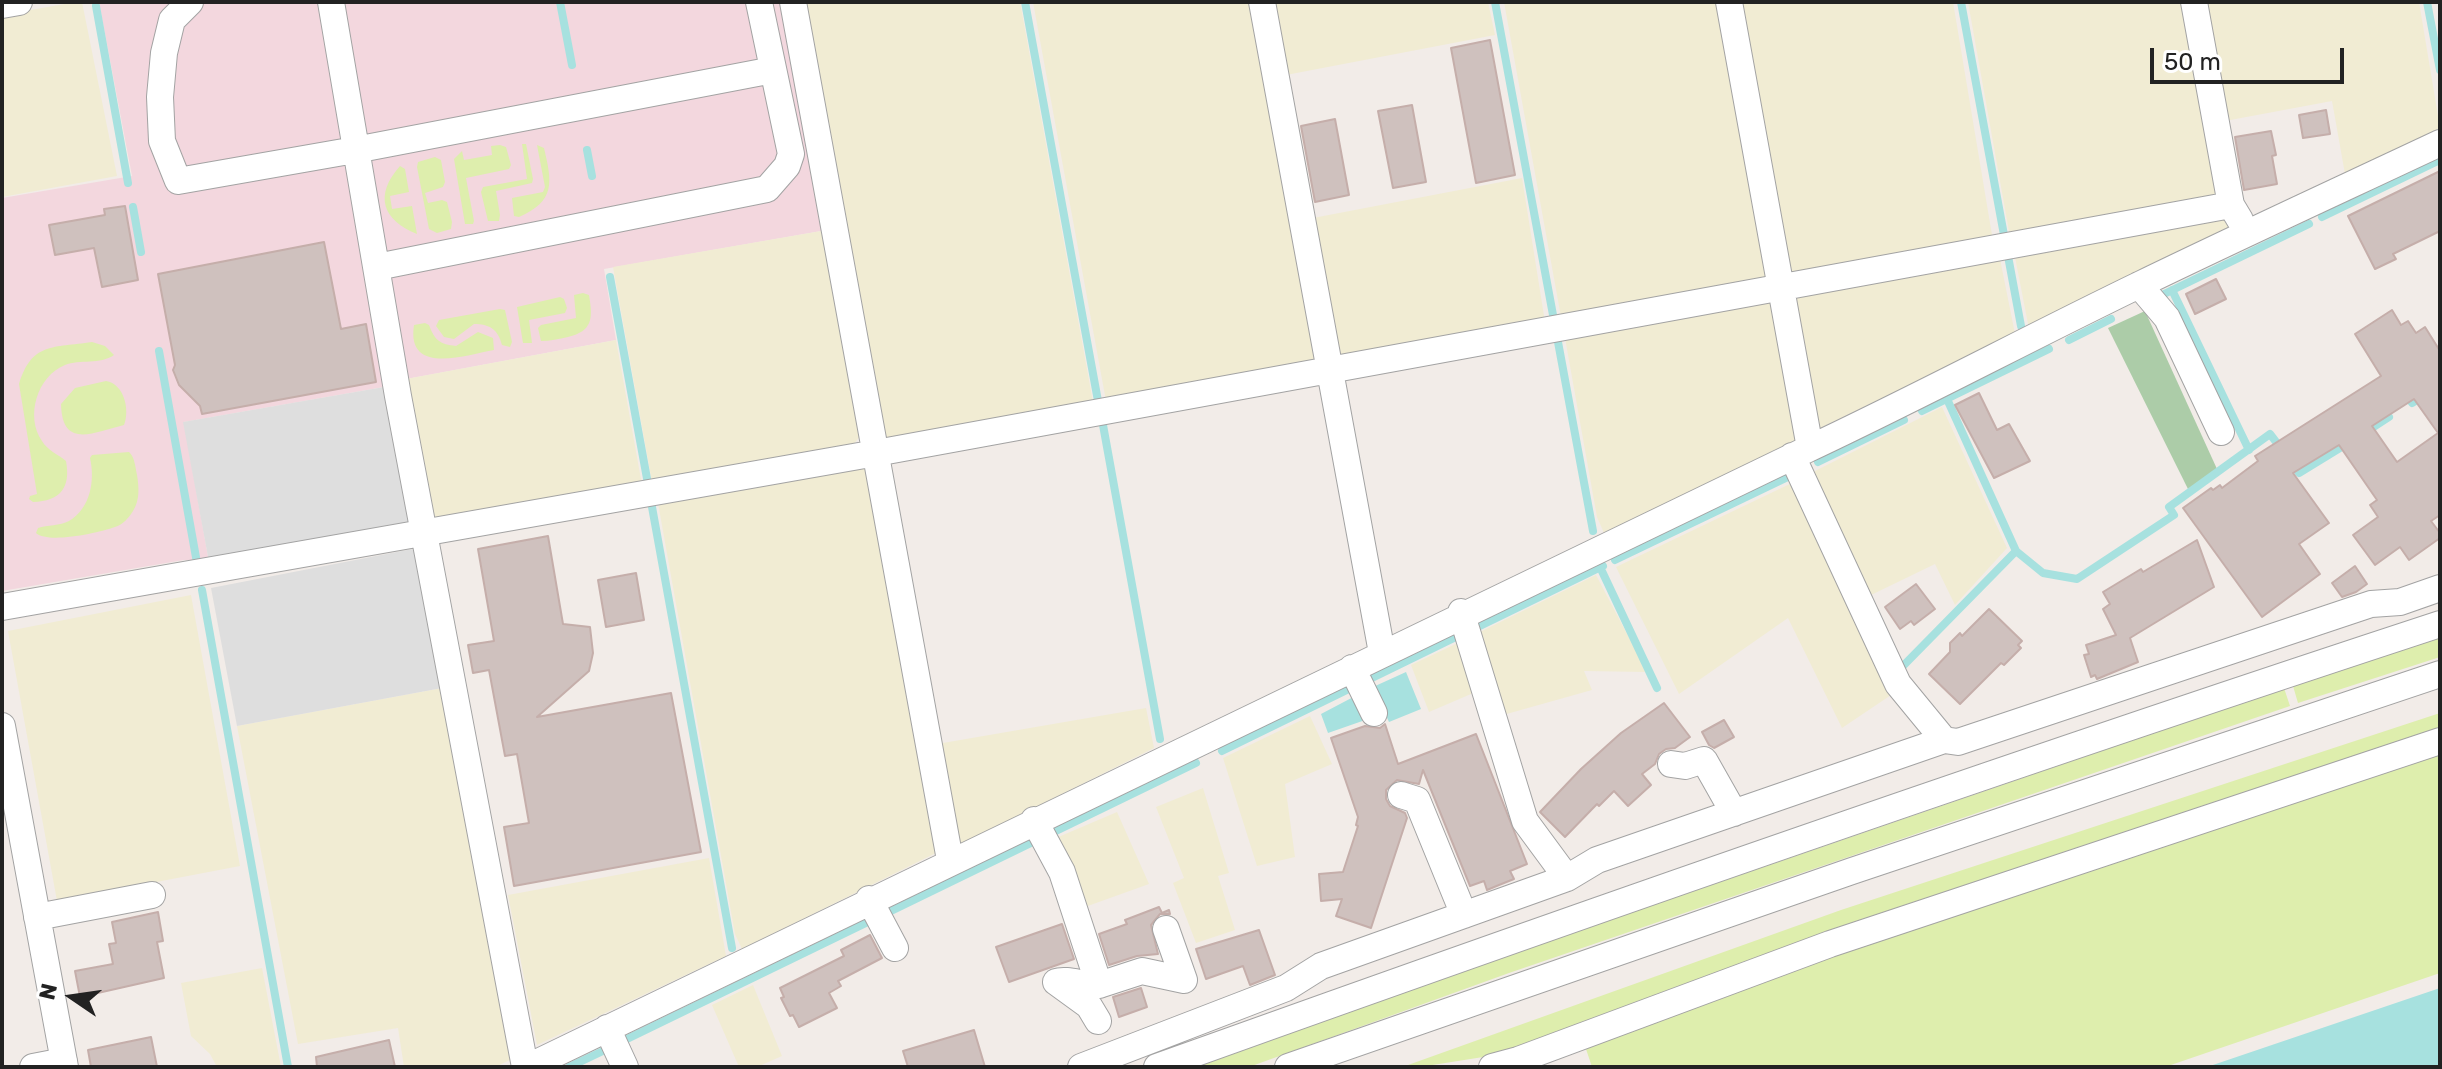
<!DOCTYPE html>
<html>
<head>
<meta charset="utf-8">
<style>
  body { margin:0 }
  #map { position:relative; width:2442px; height:1069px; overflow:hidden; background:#f2ece8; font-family:Rubik,sans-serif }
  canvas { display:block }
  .frame { position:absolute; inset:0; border:4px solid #222; pointer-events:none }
  .north { position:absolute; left:32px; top:957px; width:80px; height:80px; -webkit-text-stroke:6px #fff; paint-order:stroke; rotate:283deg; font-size:22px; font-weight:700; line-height:32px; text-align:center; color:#222 }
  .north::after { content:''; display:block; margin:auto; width:28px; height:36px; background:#222; clip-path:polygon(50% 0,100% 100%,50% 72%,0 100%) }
  .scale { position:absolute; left:2150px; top:48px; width:194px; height:36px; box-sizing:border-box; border:4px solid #222; border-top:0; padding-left:10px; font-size:24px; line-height:28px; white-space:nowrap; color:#222; -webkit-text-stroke:6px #fff; paint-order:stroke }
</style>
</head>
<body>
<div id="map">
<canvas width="2442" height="1069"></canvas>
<div class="frame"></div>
<div class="north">N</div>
<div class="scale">50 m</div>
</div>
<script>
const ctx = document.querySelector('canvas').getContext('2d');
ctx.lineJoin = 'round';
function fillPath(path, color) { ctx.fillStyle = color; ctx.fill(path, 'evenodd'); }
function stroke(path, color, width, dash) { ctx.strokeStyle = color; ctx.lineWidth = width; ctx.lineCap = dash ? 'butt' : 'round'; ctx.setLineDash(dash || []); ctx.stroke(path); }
fillPath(new Path2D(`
  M99 2H781L827 230 604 269 616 340 385 383 384 387 184 422 209 562 184 560 2 591V198L132 176Z`), '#f3d7de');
fillPath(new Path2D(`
  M76 2H82L117 176 2 197V15Z
  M804 2H1020L1093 402 884 440Z
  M1033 2H1249L1315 362 1106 401Z
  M1272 2H1488L1495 35 1286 75Z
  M1504 2H1719L1769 276 1766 280 1561 317Z
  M1742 2H1953L1993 241 1791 275Z
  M1968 2H2184L2218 196 2010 237Z
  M2204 2H2419L2440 128 2345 174 2332 101 2225 121Z
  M1522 178 1545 322 1335 356 1313 218Z
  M2225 218 2231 230 2029 329 2015 257Z
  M827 230 862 434 852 446 652 482 613 267Z
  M2000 259 2015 334 1816 430 1794 294Z
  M1772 302 1798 439 1604 533 1597 517 1565 338Z
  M616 340 642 485 444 522 431 516 406 379Z
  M1942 407 2007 548 1955 605 1935 564 1869 596 1811 473Z
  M867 467 940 851 742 949 735 934 658 503Z
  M1794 482 1894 693 1842 728 1788 618 1679 694 1616 567Z
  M1596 575 1647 672 1584 671 1592 690 1503 715 1480 632Z
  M191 595 240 866 57 901 8 631Z
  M1462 641 1478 691 1429 712 1411 665Z
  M442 688 512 1059 495 1067H404L398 1028 298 1044 237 726Z
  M1146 708 1154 748 962 844 954 834 937 744Z
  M1310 716 1332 764 1285 784 1295 857 1257 866 1223 758Z
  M1203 788 1229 873 1218 876 1235 930 1196 943 1173 883 1184 878 1156 807Z
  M1117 812 1149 884 1085 907 1056 838Z
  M709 858 726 956 537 1045 508 895Z
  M262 968 281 1067H217L210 1054 191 1036 181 983Z
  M753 985 782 1056 757 1067H739L712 1005Z`), '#f1ecd3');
fillPath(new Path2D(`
  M522 144H526L533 179 532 183 496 191 500 215 499 221H488L481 192 483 187 527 179Z
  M500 145 506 147 511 165 509 169 466 178 474 221 473 224H465L454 159 462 151 464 160 492 155 491 146Z
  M537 145 544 148C552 182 556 201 519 217L514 216 512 198 543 192 545 187Z
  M435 157 441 160 445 182 443 187 425 193 428 203 442 200 447 202 452 222 451 229 437 233 429 229 417 167 418 162Z
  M400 166 405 169 409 192 390 196 392 209 412 206 417 234C382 220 374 195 400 166Z
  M583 293 589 295C593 318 593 331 568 337 559 339 550 341 541 341L538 328 541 325 576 318 574 295Z
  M560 297 564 299 567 308 565 313 529 320 532 343H523L517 307Z
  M500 309 505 310 512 342 510 347 502 345C498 329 489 324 474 324L454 339 444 337 436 326 439 320Z
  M425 323 429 325C435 341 440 344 456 346L478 332 493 338 494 350C466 355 406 376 414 325Z
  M92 342 105 346 114 355C100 365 80 359 65 365 37 376 25 417 42 441 47 450 59 455 66 461 71 488 60 501 33 502L29 499 30 496 37 494 19 384C32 342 53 348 92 342Z
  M106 381C124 384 130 409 124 425 94 432 62 450 61 404L75 388Z
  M129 452C135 458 135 466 137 475 139 487 140 500 133 511 129 518 122 525 115 527 98 533 48 544 36 533L38 528C47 525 60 526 69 521 91 508 95 480 90 458L92 455Z
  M2440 637V657L2298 703 2293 686Z
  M2284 688 2290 706 1509 973 1249 1067H1197L1505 956Z
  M2440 713V732L1521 1051 1420 1067 1408 1065 1841 910Z
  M2440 752V973L2165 1067H1592L1585 1046 1826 952Z`), '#deeead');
fillPath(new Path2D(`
  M2145 311 2217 469 2189 491 2108 328Z`), '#accca8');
fillPath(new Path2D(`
  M384 387 409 522 209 562 183 422Z
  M412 549 419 553 442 688 237 726 211 588Z`), '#dedede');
fillPath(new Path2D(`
  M1406 672 1421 709 1389 722 1373 687Z
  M1359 694 1371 718 1328 733 1321 714Z
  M2440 988V1067H2207Z`), '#a7e1df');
stroke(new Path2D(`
  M560 2 572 65
  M1025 2 1098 401
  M1495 2 1553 315
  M1961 2 2004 235
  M2427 2 2440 70
  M96 6 128 183
  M587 150 592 176
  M133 207 141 252
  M2322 217 2440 160
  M2008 256 2021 326
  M610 277 648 484
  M2172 290 2249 450
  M2160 296 2309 224
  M2069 340 2111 319
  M1558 342 1593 531
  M159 351 197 563
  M2412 403 2440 386
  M1922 411 2049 349
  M1103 425 1160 739
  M2366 432 2389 417
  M1818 462 1904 420
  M2291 462 2299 473 2348 443
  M652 507 732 948
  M2016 551 2043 573 2077 579 2174 515 2169 507 2270 434 2283 451
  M1615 560 1788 477
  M1600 567 1657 688
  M202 590 288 1067
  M1480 626 1603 566
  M1902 667 2016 551 1947 399
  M1368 680 1456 637
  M1222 751 1351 688
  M1056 831 1196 763
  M887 913 1031 843
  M625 1040 868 922
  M569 1067 605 1050`), '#a7e1df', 8);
const building = new Path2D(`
  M1490 40 1515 175 1476 183 1451 48Z
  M1412 105 1426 182 1393 188 1378 111Z
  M2326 110 2330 134 2303 138 2299 115Z
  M1335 119 1349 195 1315 202 1301 126Z
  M2271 131 2276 155 2272 156 2277 184 2244 190 2235 137Z
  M2440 171V231L2393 254 2396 259 2375 269 2348 216Z
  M125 206 138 280 102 287 94 248 55 255 49 225 105 215 104 209Z
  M324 242 341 329 366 324 376 382 202 414 200 406 179 385 173 370 175 365 158 274Z
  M2216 279 2226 299 2195 314 2186 294Z
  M2392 310 2401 325 2408 321 2416 333 2425 327 2440 351V515L2431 521 2440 533V538L2409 560 2400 547 2375 565 2353 535 2378 517 2370 505 2377 500 2339 445 2293 473 2329 523 2299 544 2320 574 2262 617 2183 508 2211 488 2213 490 2220 485 2222 488 2258 461 2255 456 2381 376 2355 334ZM2414 399 2438 433 2397 462 2372 426Z
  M1979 393 1997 430 2009 424 2030 461 1994 478 1955 405Z
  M548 536 563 624 590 627 593 653 589 671 537 717 671 693 701 852 514 886 504 827 529 823 517 754 505 756 489 670 473 673 468 645 494 641 478 549Z
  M2197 540 2214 587 2130 638 2138 662 2097 679 2095 675 2091 677 2084 655 2089 654 2086 645 2116 635 2103 609 2110 604 2103 592 2141 569 2143 572Z
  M2355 566 2367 584 2356 592 2342 597 2332 583Z
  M636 573 644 620 606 627 598 580Z
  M1916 584 1935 609 1914 625 1911 621 1900 629 1885 607Z
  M1989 609 2022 641 2018 645 2021 648 2004 665 2001 663 1960 704 1929 674 1950 652V643L1960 633 1962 636Z
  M1664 703 1690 737 1675 748 1666 749 1659 754 1655 764 1642 774 1651 785 1628 806 1614 791 1599 806 1597 804 1565 837 1540 812 1581 769 1621 733Z
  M1724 720 1734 737 1714 748 1709 745 1702 732Z
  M1385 724 1398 764 1476 734 1527 864 1510 871 1514 879 1499 885 1487 890 1484 881 1470 886 1423 770 1419 784 1397 780 1386 790V799L1390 806 1405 813 1407 818 1371 928 1336 916 1342 899 1321 901 1319 874 1343 872 1358 826 1356 825 1358 817 1331 738 1365 726 1380 728Z
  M1159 907 1162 913 1169 910 1170 914H1160L1151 925 1158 954 1137 956 1109 965 1099 934 1127 924 1125 920Z
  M158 912 163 941 157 942 164 978 80 997 75 971 113 964 109 944 116 943 112 922Z
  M1062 924 1074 959 1009 982 996 947Z
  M1259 930 1275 975 1250 985 1243 966 1206 979 1196 949Z
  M870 935 882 958 838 981 841 986 829 993 837 1008 799 1027 793 1015 790 1016 781 998 784 997 780 988 844 956 841 950Z
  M1141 988 1147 1007 1119 1017 1113 997Z
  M974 1030 985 1067H908L903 1051Z
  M151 1037 157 1067H91L88 1050Z
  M389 1040 395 1067H317L316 1057Z`);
fillPath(building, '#cfc1be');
stroke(building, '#c5aeaa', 2);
const minor = new Path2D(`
  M190 2 172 20 164 53 160 97 162 141 178 181 355 150 773 70
  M331 2 398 396 525 1067
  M793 2 950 860
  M1262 2 1382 653
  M1729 2 1810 448
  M2194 2 2231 205 2240 220
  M2 5 19 2
  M377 267 767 189 787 166 791 154 759 2
  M2139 285 2167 318 2221 432
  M1792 456 1898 684 1944 740
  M2 607 876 453 2231 205
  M1461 612 1525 821 1567 878
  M1352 668 1374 713
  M2 726 65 1067
  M1671 764 1685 766 1704 760 1734 813
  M1401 795 1417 800 1464 915
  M1034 820 1062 872 1099 985 1142 971 1184 980 1166 929
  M869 899 895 948
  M37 917 152 895
  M1098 1021 1089 1006 1056 982C1067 978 1085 986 1099 985
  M607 1028 625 1067
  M33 1067 64 1061
  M528 1067C953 858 1379 652 1806 450 1919 397 2029 338 2141 284 2240 236 2340 190 2440 143
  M1081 1067 1286 988 1321 966 1567 878 1597 860 1944 740 1958 742 2371 604 2400 602 2440 588
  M1157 1067C1583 914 2010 765 2440 624
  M1288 1067 1852 871 2440 674
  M1492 1067 1518 1060 1830 944 2440 741`);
stroke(minor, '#a3a3a3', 28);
stroke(minor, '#fff', 26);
</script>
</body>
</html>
